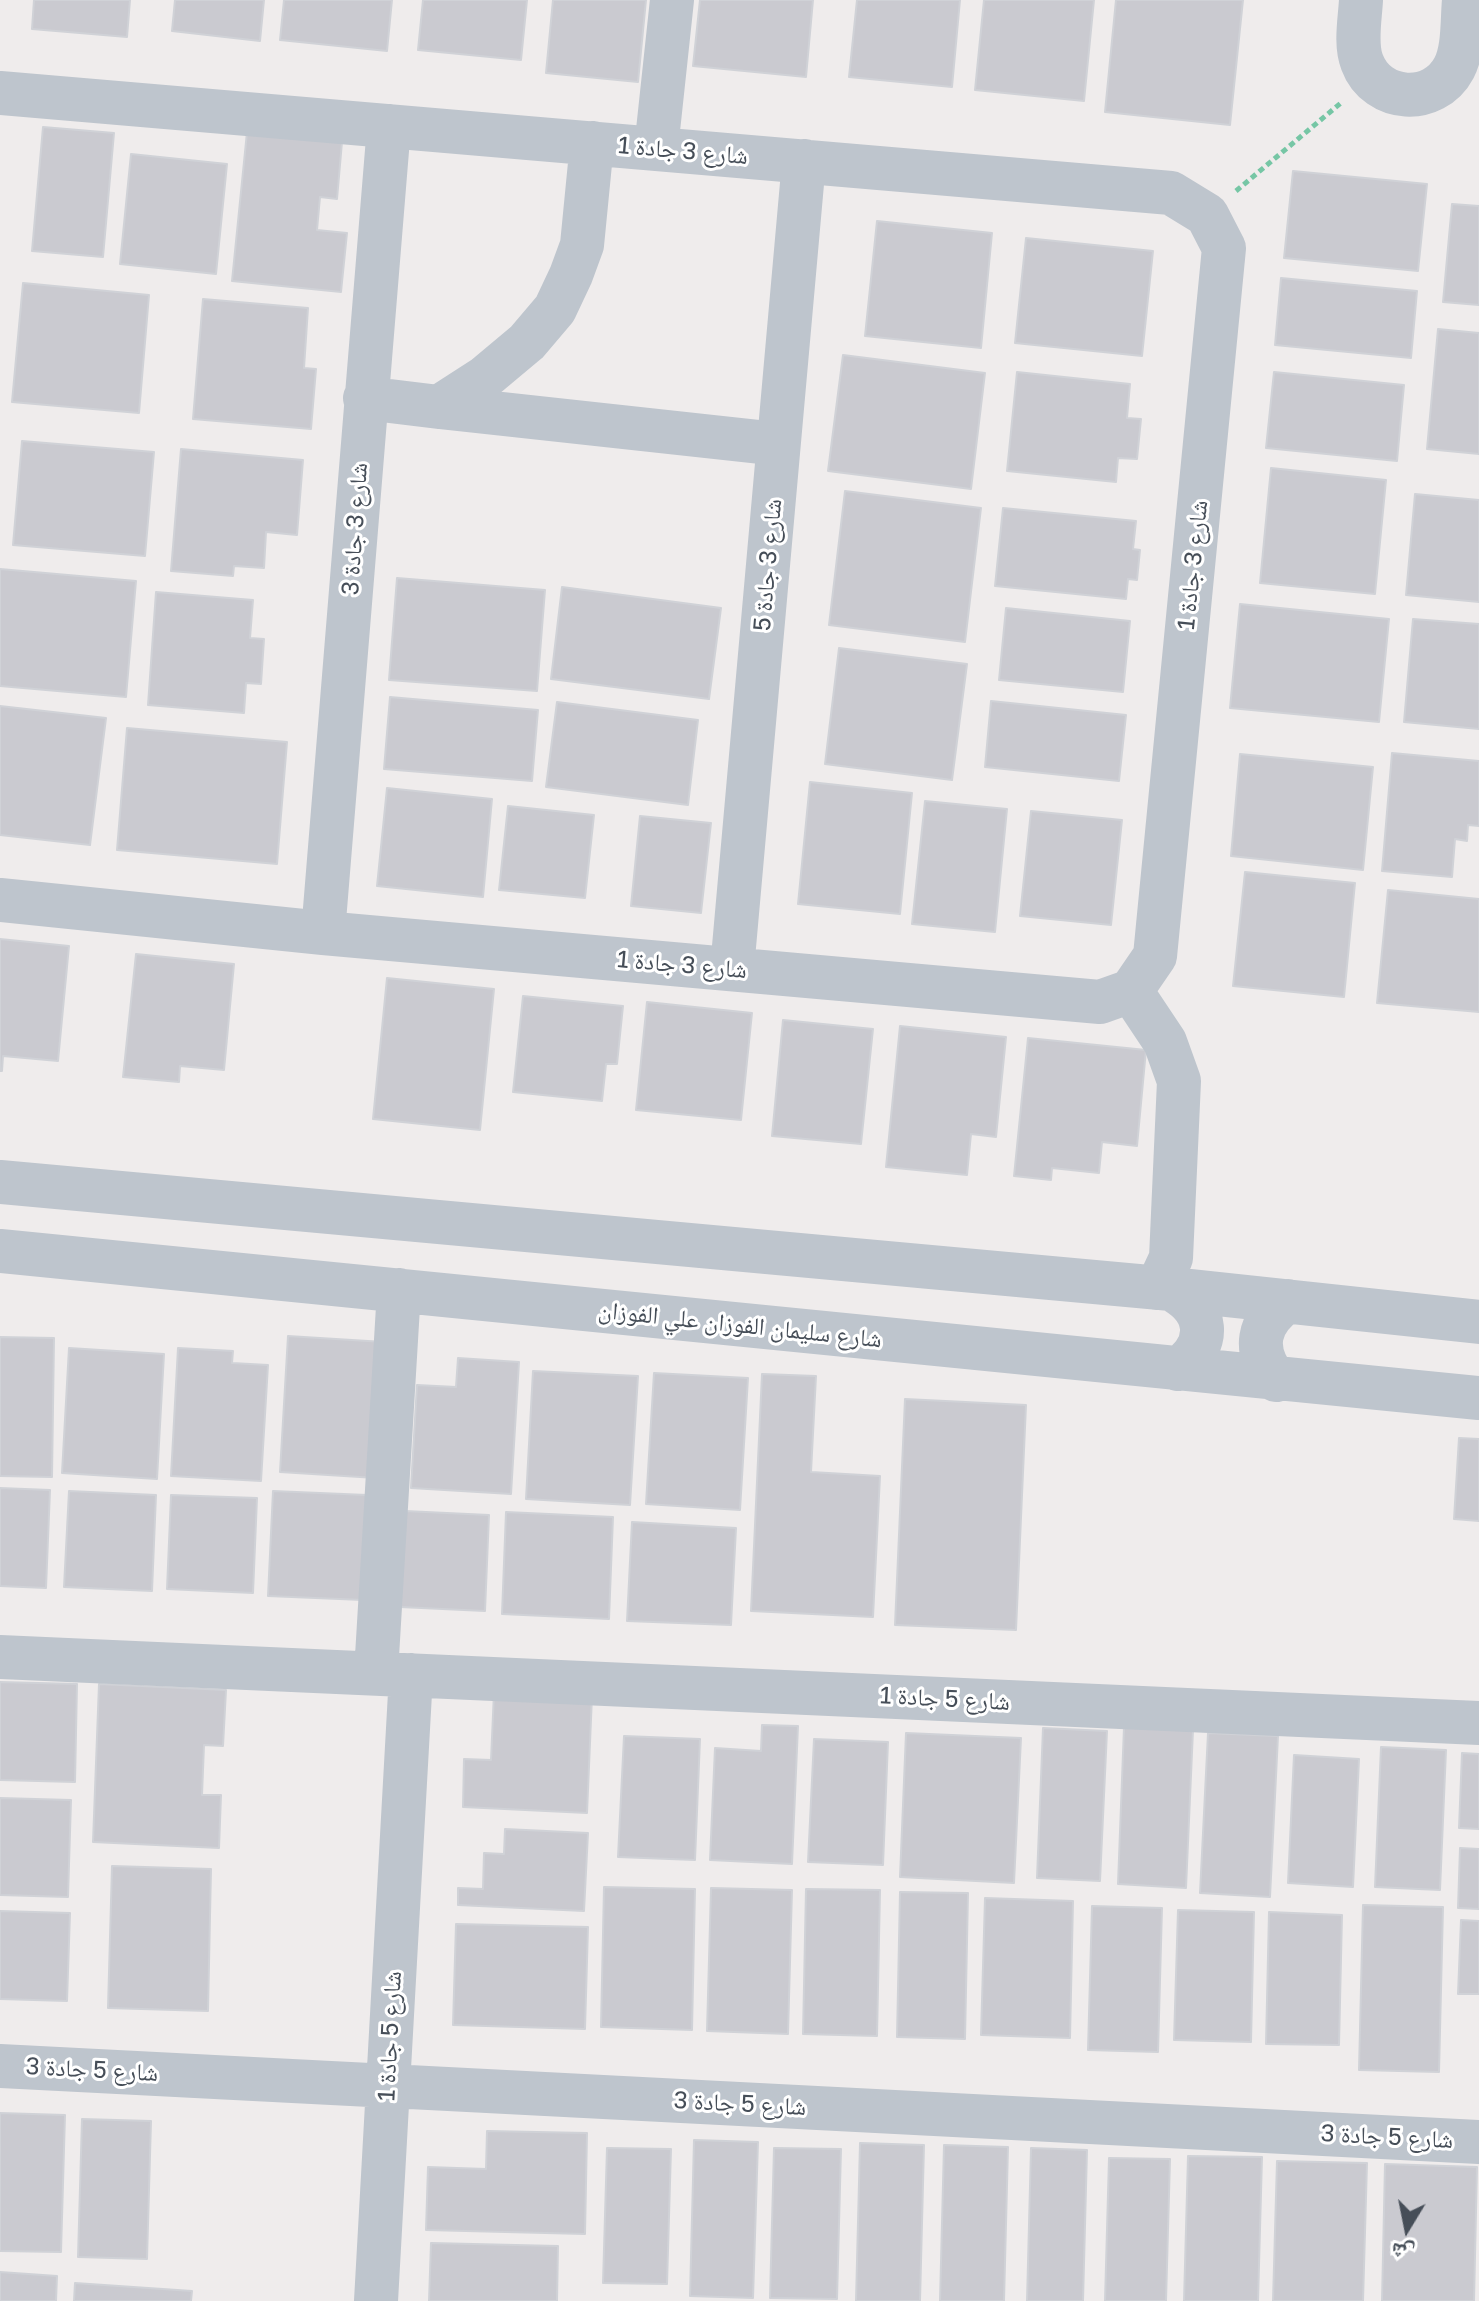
<!DOCTYPE html>
<html>
<head>
<meta charset="utf-8">
<style>
  body { margin:0 }
  #map { position:relative; width:1479px; height:2301px; overflow:hidden; background:#efecec; font-family:"Golos Text","Noto Naskh Arabic",sans-serif }
  canvas { display:block }
  .north { position:absolute; left:1367px; top:2189px; width:80px; height:80px; -webkit-text-stroke:6px #fff; paint-order:stroke; rotate:190deg; font-size:22px; font-weight:700; line-height:32px; text-align:center; color:#464e58 }
  .north::after { content:''; display:block; margin:auto; width:28px; height:36px; background:#464e58; clip-path:polygon(50% 0,100% 100%,50% 72%,0 100%) }
</style>
</head>
<body>
<div id="map">
<canvas width="1479" height="2301"></canvas>
<div class="north">ش</div>
</div>
<script>
const ctx = document.querySelector('canvas').getContext('2d');
ctx.lineJoin = 'round';
function fillPath(path, color) { ctx.fillStyle = color; ctx.fill(path, 'evenodd'); }
function stroke(path, color, width, dash) { ctx.strokeStyle = color; ctx.lineWidth = width; ctx.lineCap = dash ? 'butt' : 'round'; ctx.setLineDash(dash || []); ctx.stroke(path); }
function label(font, color, halo, rows, align = 'center') {
  ctx.font = font + ' "Golos Text","Noto Naskh Arabic",sans-serif'; ctx.lineWidth = 6; ctx.setLineDash([]); ctx.textBaseline = 'middle'; ctx.strokeStyle = halo; ctx.fillStyle = color; for (const [text, x, y, turn = 0] of rows) {
    ctx.save(); ctx.translate(x, y); ctx.rotate((+turn || 0) * Math.PI / 180); ctx.textAlign = isNaN(turn) ? turn : align; if (halo) ctx.strokeText(text, 0, 0); ctx.fillText(text, 0, 0); ctx.restore();
  }
}
const building = new Path2D(`
  M34 0H130L127 37 32 29Z
  M175 0H264L260 41 172 31Z
  M284 0H392L387 51 280 40Z
  M423 0H527L521 60 418 50Z
  M553 0H646L638 82 546 73Z
  M700 0H813L806 77 693 66Z
  M857 0H960L952 87 849 77Z
  M984 0H1094L1084 101 975 90Z
  M1116 0H1243L1230 125 1105 112Z
  M43 127 114 133 103 257 32 251Z
  M247 132 342 142 337 199 320 197 317 230 347 233 341 292 232 281Z
  M131 154 227 164 216 274 120 264Z
  M1293 171 1427 184 1418 271 1284 258Z
  M1452 204 1479 206V305L1443 302Z
  M877 221 992 233 981 348 865 336Z
  M1026 238 1153 251 1142 356 1015 343Z
  M1281 278 1417 291 1411 358 1275 345Z
  M23 283 149 295 139 413 12 402Z
  M203 299 308 308 304 368 316 369 311 429 193 419Z
  M1438 329 1479 333V454L1427 449Z
  M843 355 985 373 971 489 828 471Z
  M1017 372 1130 384 1127 418 1141 419 1137 459 1118 458 1116 482 1007 471Z
  M1274 372 1404 385 1397 461 1266 448Z
  M22 441 154 452 145 556 13 545Z
  M181 449 303 460 297 535 266 532 264 568 234 566 233 576 171 571Z
  M1271 468 1386 480 1375 594 1260 583Z
  M845 491 981 508 965 642 829 625Z
  M1415 494 1479 500V602L1406 595Z
  M1003 508 1136 521 1133 549 1140 550 1137 580 1128 579 1126 599 995 586Z
  M0 569 136 581 126 697 0 686Z
  M397 578 545 590 537 691 389 680Z
  M562 587 721 608 709 699 551 679Z
  M156 592 253 600 250 638 264 639 261 684 246 683 244 713 148 705Z
  M1240 604 1389 619 1379 722 1230 708Z
  M1006 608 1130 621 1123 692 999 680Z
  M1413 619 1479 624V729L1404 722Z
  M839 648 967 664 952 780 825 764Z
  M390 697 538 710 532 781 384 769Z
  M991 701 1126 715 1119 781 985 767Z
  M557 702 698 720 688 805 546 787Z
  M0 706 106 718 90 845 0 835Z
  M127 728 287 742 277 864 117 850Z
  M1392 753 1479 761V826L1468 825 1467 841 1455 839 1452 877 1382 871Z
  M1240 754 1373 767 1363 870 1231 856Z
  M810 782 912 793 900 914 798 904Z
  M387 788 492 799 483 897 377 886Z
  M925 801 1007 809 995 932 912 924Z
  M508 806 594 815 585 898 499 890Z
  M1031 811 1122 820 1111 925 1020 916Z
  M640 816 711 823 701 913 631 906Z
  M1245 872 1355 883 1344 997 1233 986Z
  M1388 890 1479 899V1012L1377 1003Z
  M0 939 69 946 58 1061 3 1056 2 1071H0Z
  M136 954 234 964 224 1070 180 1066 179 1082 123 1077Z
  M387 978 494 989 480 1130 373 1119Z
  M523 996 623 1006 617 1064H606L602 1101 513 1092Z
  M647 1002 752 1013 741 1120 636 1110Z
  M783 1020 873 1029 861 1144 772 1136Z
  M900 1026 1006 1037 996 1137 971 1134 967 1175 886 1167Z
  M1028 1038 1146 1050 1137 1146 1102 1142 1099 1173 1052 1168 1051 1180 1014 1176Z
  M288 1336 384 1342 376 1478 280 1472Z
  M0 1337 54 1338 52 1477 0 1476Z
  M69 1348 164 1354 157 1479 62 1473Z
  M178 1348 233 1351 232 1363 268 1365 261 1481 171 1476Z
  M458 1358 519 1362 511 1494 411 1488 417 1385 456 1387Z
  M533 1371 638 1376 630 1505 526 1499Z
  M654 1373 748 1378 740 1510 646 1504Z
  M762 1374 816 1376 811 1472 880 1476 873 1617 751 1611Z
  M905 1399 1026 1405 1016 1630 895 1625Z
  M1459 1438 1479 1439V1521L1454 1519Z
  M0 1488 50 1490 46 1588 0 1586Z
  M69 1491 156 1495 152 1591 64 1587Z
  M273 1491 367 1495 363 1600 268 1596Z
  M171 1495 257 1498 253 1593 167 1589Z
  M405 1511 489 1515 485 1611 400 1607Z
  M506 1512 613 1517 609 1619 502 1614Z
  M632 1522 736 1528 731 1625 627 1621Z
  M0 1682 77 1684 75 1782 0 1780Z
  M99 1684 226 1690 223 1746 204 1745 202 1795H221L219 1848 93 1842Z
  M494 1692 592 1696 587 1813 463 1807 464 1759 491 1760Z
  M762 1725 798 1726 792 1864 710 1860 715 1748 761 1751Z
  M1124 1727 1193 1730 1186 1888 1118 1884Z
  M1043 1728 1107 1731 1100 1881 1037 1878Z
  M906 1733 1021 1738 1014 1883 900 1877Z
  M1208 1733 1278 1736 1270 1897 1200 1893Z
  M624 1736 700 1739 695 1860 618 1857Z
  M814 1739 888 1742 883 1865 808 1862Z
  M1381 1747 1446 1750 1440 1890 1375 1887Z
  M1462 1753 1479 1754V1829L1459 1828Z
  M1294 1755 1359 1759 1353 1887 1288 1883Z
  M0 1798 71 1800 68 1897 0 1895Z
  M505 1829 588 1833 584 1911 458 1905V1888L483 1889 484 1853 504 1854Z
  M1460 1848 1479 1849V1909L1458 1908Z
  M112 1866 211 1869 208 2011 108 2008Z
  M604 1887 695 1889 692 2030 601 2027Z
  M711 1888 792 1890 788 2034 707 2031Z
  M806 1889 880 1890 877 2036 803 2034Z
  M900 1892 968 1893 965 2039 897 2037Z
  M985 1898 1073 1901 1070 2038 981 2035Z
  M1363 1905 1443 1907 1439 2072 1359 2070Z
  M1092 1906 1162 1908 1158 2052 1088 2050Z
  M1178 1910 1254 1912 1251 2042 1174 2040Z
  M0 1911 70 1913 67 2001 0 1999Z
  M1269 1912 1342 1915 1339 2045 1266 2044Z
  M1461 1920 1479 1921V1994H1458Z
  M456 1924 588 1927 585 2029 453 2025Z
  M0 2113 65 2115 61 2252 0 2251Z
  M82 2119 151 2121 147 2259 78 2257Z
  M487 2131 587 2133 585 2234 426 2230 428 2167 486 2169Z
  M694 2140 758 2142 753 2298 690 2296Z
  M860 2143 924 2145 920 2301H856Z
  M944 2145 1008 2147 1004 2301H940Z
  M607 2148 671 2149 667 2284 603 2283Z
  M774 2148 841 2149 837 2299 770 2298Z
  M1031 2148 1087 2150 1083 2301H1027Z
  M1188 2156 1262 2157 1258 2301H1184Z
  M1109 2158 1170 2159 1166 2301H1105Z
  M1277 2161 1367 2163 1363 2301H1273Z
  M1385 2164 1477 2167 1474 2301H1382Z
  M431 2243 558 2246 557 2301H429Z
  M0 2272 57 2276 56 2301H0Z
  M75 2283 192 2291 191 2301H74Z`);
fillPath(building, '#cacad0');
stroke(building, '#d0d2d7', 2);
stroke(new Path2D(`
  M1236 191 1342 102`), '#76c6a5', 5, [6, 4]);
stroke(new Path2D(`
  M1361 0C1360 19 1355 44 1362 62 1377 103 1434 106 1454 68 1464 49 1462 21 1464 0
  M0 93 1171 193 1207 215 1224 248 1155 956 1131 991 1100 1002 323 933 0 900
  M656 149 672 0
  M365 398 439 407 484 378 527 342 555 309 571 275 582 245 592 143
  M439 407 778 444
  M323 933 389 126
  M732 969 804 161
  M1131 991 1165 1042 1179 1081 1171 1258 1157 1288
  M0 1182 1171 1289 1479 1322
  M0 1251 1479 1398
  M1171 1289C1209 1309 1213 1344 1178 1369
  M1276 1380C1252 1350 1257 1322 1288 1301
  M0 1657 1479 1723
  M376 1673 399 1290
  M0 2066 1479 2142
  M376 2301 411 1675`), '#bec5cd', 44);
label('24px', '#464e58', '#fff', [
  ["شارع 3 جادة 1",683,151,5],
  ["شارع 3 جادة 3",355,529,-86],
  ["شارع 3 جادة 5",768,565,-85],
  ["شارع 3 جادة 1",1193,565,-84],
  ["شارع 3 جادة 1",682,965,5],
  ["شارع سليمان الفوزان علي الفوزان",740,1325,6],
  ["شارع 5 جادة 1",945,1699,3],
  ["شارع 5 جادة 1",390,2036,-87],
  ["شارع 5 جادة 3",92,2070,3],
  ["شارع 5 جادة 3",740,2104,3],
  ["شارع 5 جادة 3",1387,2137,3]
]);
</script>
</body>
</html>
